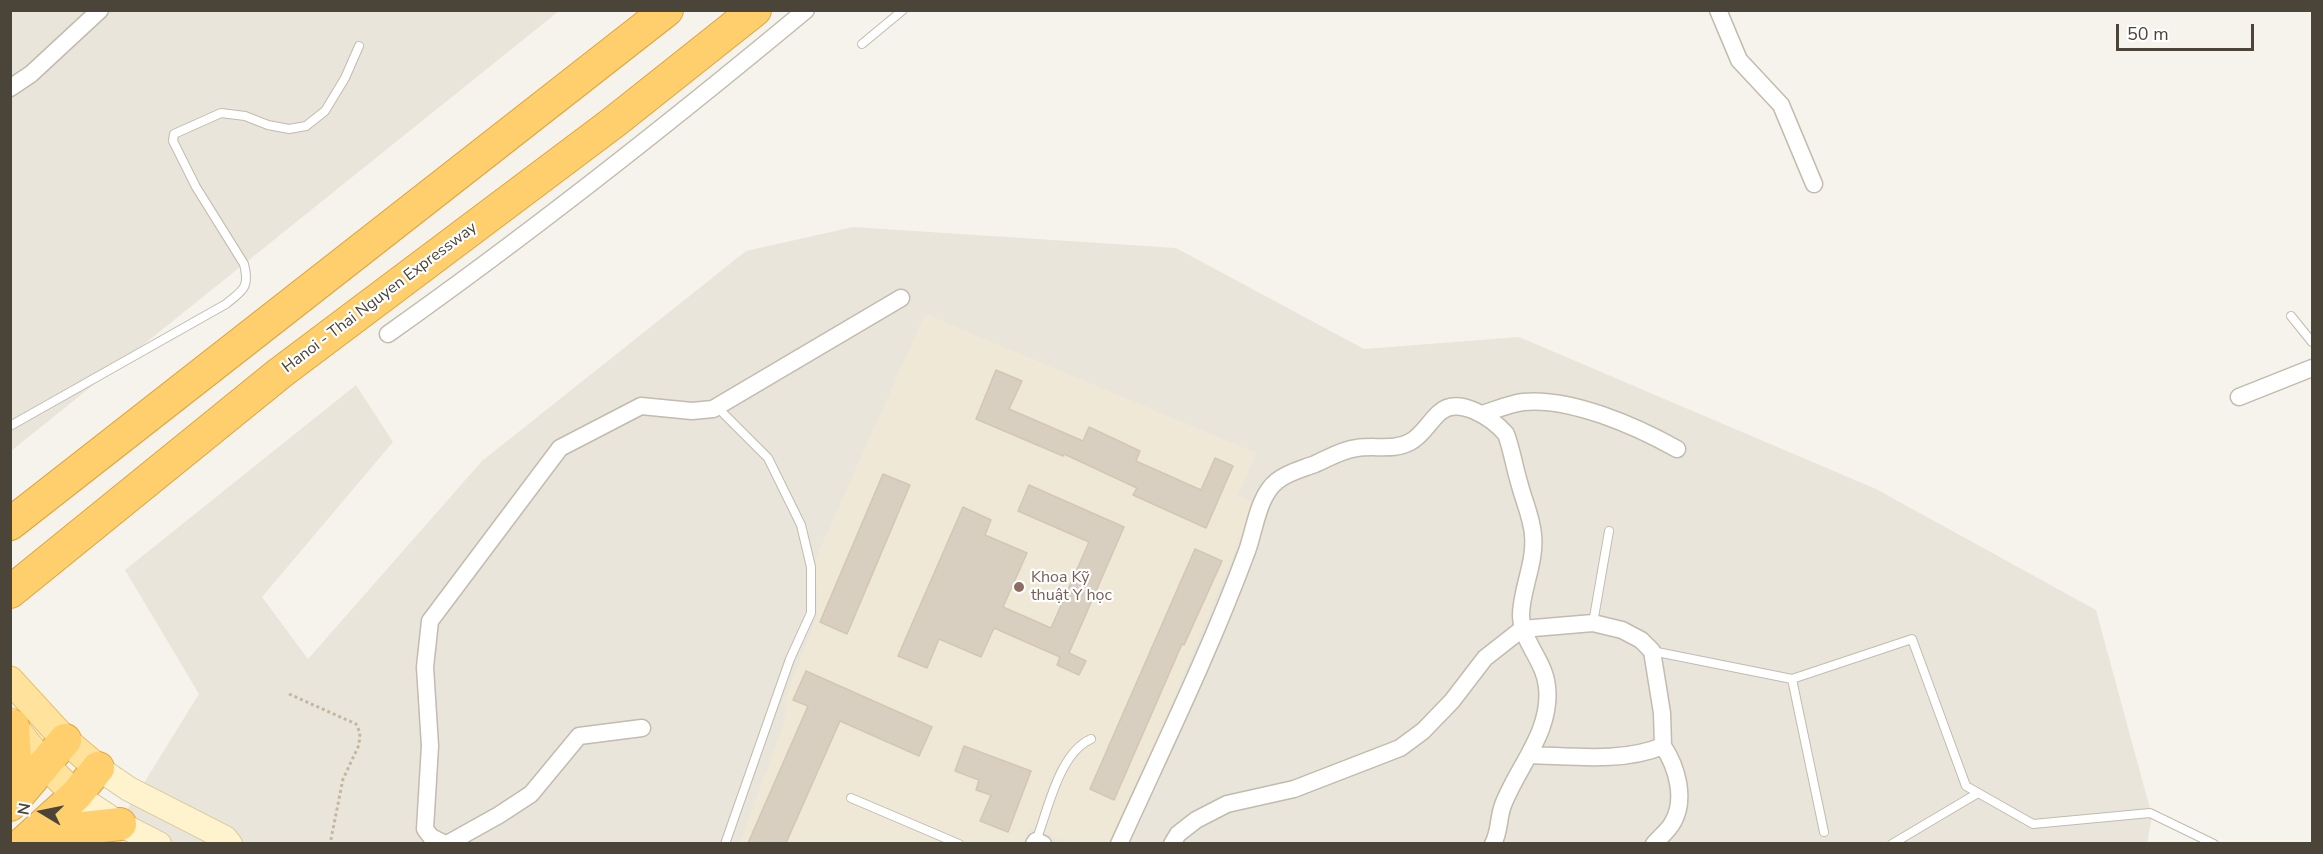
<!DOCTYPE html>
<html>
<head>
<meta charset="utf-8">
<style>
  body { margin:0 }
  #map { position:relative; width:2323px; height:854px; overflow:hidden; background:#f6f3ec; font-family:"Nunito Sans",sans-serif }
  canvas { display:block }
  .frame { position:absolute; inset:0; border:12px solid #4b4439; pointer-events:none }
  .north { position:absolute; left:12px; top:782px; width:60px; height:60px; -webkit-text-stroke:4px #fff; paint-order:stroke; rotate:280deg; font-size:16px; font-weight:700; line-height:24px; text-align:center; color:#4b4439 }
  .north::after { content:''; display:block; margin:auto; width:21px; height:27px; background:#4b4439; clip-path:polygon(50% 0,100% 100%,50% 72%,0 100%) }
  .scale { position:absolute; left:2116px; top:24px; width:138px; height:27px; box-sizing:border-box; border:3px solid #4b4439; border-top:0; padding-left:8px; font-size:18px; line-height:21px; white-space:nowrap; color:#4b4439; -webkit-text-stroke:4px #fff; paint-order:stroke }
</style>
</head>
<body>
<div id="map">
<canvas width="2323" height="854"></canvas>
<div class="frame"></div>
<div class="north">N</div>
<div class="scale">50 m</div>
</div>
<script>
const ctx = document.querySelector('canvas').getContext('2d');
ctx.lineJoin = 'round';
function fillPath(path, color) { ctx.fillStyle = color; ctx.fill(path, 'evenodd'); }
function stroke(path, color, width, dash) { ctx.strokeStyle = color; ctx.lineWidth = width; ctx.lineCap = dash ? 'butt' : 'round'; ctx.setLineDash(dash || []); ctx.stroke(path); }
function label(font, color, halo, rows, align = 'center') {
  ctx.font = font + ' "Nunito Sans",sans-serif'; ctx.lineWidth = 4.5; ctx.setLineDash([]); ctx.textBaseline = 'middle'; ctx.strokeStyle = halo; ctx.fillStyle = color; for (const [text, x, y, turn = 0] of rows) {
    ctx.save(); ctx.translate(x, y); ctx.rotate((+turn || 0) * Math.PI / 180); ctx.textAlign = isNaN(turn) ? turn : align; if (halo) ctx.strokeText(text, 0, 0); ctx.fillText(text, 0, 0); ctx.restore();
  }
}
fillPath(new Path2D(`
  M11 11H559L11 451Z
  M853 227 1176 248 1364 349 1519 337 1876 489 2096 610 2152 816 2147 844H106L199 694 125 570 356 385 393 442 262 597 308 659 482 461 746 251Z`), '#eae5da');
fillPath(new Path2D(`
  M925 314 1256 453 1238 495 1255 503 1122 823 1108 843H1069L1030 828 1023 843 739 844 784 723 786 696 818 614 815 560Z`), '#efe8d6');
const building = new Path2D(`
  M996 370 1022 381 1009 409 1083 441 1089 427 1140 451 1136 461 1201 490 1215 458 1233 466 1206 528 1133 495 1137 488 1064 454 1063 456 976 419Z
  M883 474 910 485 847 634 820 622Z
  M1029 485 1124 527 1069 653 1086 661 1079 675 1057 665 1060 657 994 628 981 657 939 639 927 668 898 656 963 507 991 520 985 535 1027 553 1003 607 1051 628 1089 542 1018 511Z
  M1195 549 1222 561 1184 645 1182 644 1114 800 1090 789Z
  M806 671 932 727 919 756 840 721 786 843H748L808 706 793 700Z
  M964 746 1031 771 1008 832 980 821 991 795 976 790 979 780 955 771Z`);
fillPath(building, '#d8cfc1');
stroke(building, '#d3c7b4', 1.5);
const lane = new Path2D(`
  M862 44 903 10
  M2291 316 2312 342
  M717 407 768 458 801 525 811 567V613L790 659 725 844
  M10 426 226 304C243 290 250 288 244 264L196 187 173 141 174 134 221 113 245 116 268 125 289 129 306 126 325 111 345 78 359 46
  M1593 623 1609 531
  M1652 651 1792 679 1912 639 1966 786 2033 824 2150 813 2214 844
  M1792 679 1824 832
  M851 798 959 844
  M1036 841C1048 810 1059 753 1091 739
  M1892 844 1978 793`);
const street = new Path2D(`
  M1718 10 1739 60 1781 105 1814 184
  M10 88 31 74 100 10
  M388 334C532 232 670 123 806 10
  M2239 397 2312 368
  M1482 414C1495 410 1509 404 1523 402 1570 397 1636 426 1677 449
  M445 844 431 837 425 829 430 746 425 667 430 621 560 448 641 406 692 411 713 409 901 298
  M447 844 499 815 531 794 579 736 642 728
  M1034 844 1036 841 1043 844
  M1119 844C1163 747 1210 651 1247 551 1255 529 1258 496 1277 481 1288 472 1302 469 1315 464 1329 458 1341 450 1357 448 1375 445 1394 451 1410 442 1422 436 1429 422 1439 413 1458 395 1492 418 1506 434 1512 450 1514 466 1519 482 1523 499 1532 518 1533 535 1536 562 1521 590 1521 615 1521 641 1545 661 1547 687 1552 731 1518 766 1503 805 1498 818 1500 831 1493 844
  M1172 844 1178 834 1196 820 1227 804 1294 789 1400 748 1423 731 1452 701 1485 658 1522 629 1593 623 1622 630 1641 640 1652 651 1662 713 1663 746C1622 763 1572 756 1529 755
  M1654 844C1660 837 1669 830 1673 822 1686 799 1677 767 1663 746`);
const secondary = new Path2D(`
  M98 768 129 789 225 838 230 844
  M76 795 120 824 159 844`);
const primary = new Path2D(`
  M10 680 65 740 98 768
  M10 722 44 764 76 795`);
const highway = new Path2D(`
  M10 524 667 10
  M10 592 280 373 614 122 755 10
  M10 794 16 777 13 726
  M10 805 65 740
  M32 841 64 830 120 824
  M22 844 76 795 98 768`);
stroke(lane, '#c2bbae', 10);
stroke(street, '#c2bbae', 19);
stroke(secondary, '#d6c79b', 26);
stroke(primary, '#e6c16a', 29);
stroke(highway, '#e0a43c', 34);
stroke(new Path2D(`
  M289 694 356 724 360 733 359 745 343 779 330 844`), '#c4b79f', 3, [3, 3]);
stroke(lane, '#fff', 8);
stroke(street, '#fff', 16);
stroke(secondary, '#fff3cd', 24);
stroke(primary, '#ffe39c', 27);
stroke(highway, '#ffcf6e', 32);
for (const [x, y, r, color] of [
  [1019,587,6,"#8d6e63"]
]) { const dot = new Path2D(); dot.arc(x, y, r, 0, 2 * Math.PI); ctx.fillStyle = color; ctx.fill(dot); stroke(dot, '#fff', 2); }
label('16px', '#4b4439', '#fff', [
  ["Hanoi - Thai Nguyen Expressway",380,298,-37]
]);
label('16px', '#785e54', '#fff', [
  ["Khoa Kỹ",1031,578],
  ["thuật Y học",1031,596]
], 'left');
</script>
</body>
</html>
